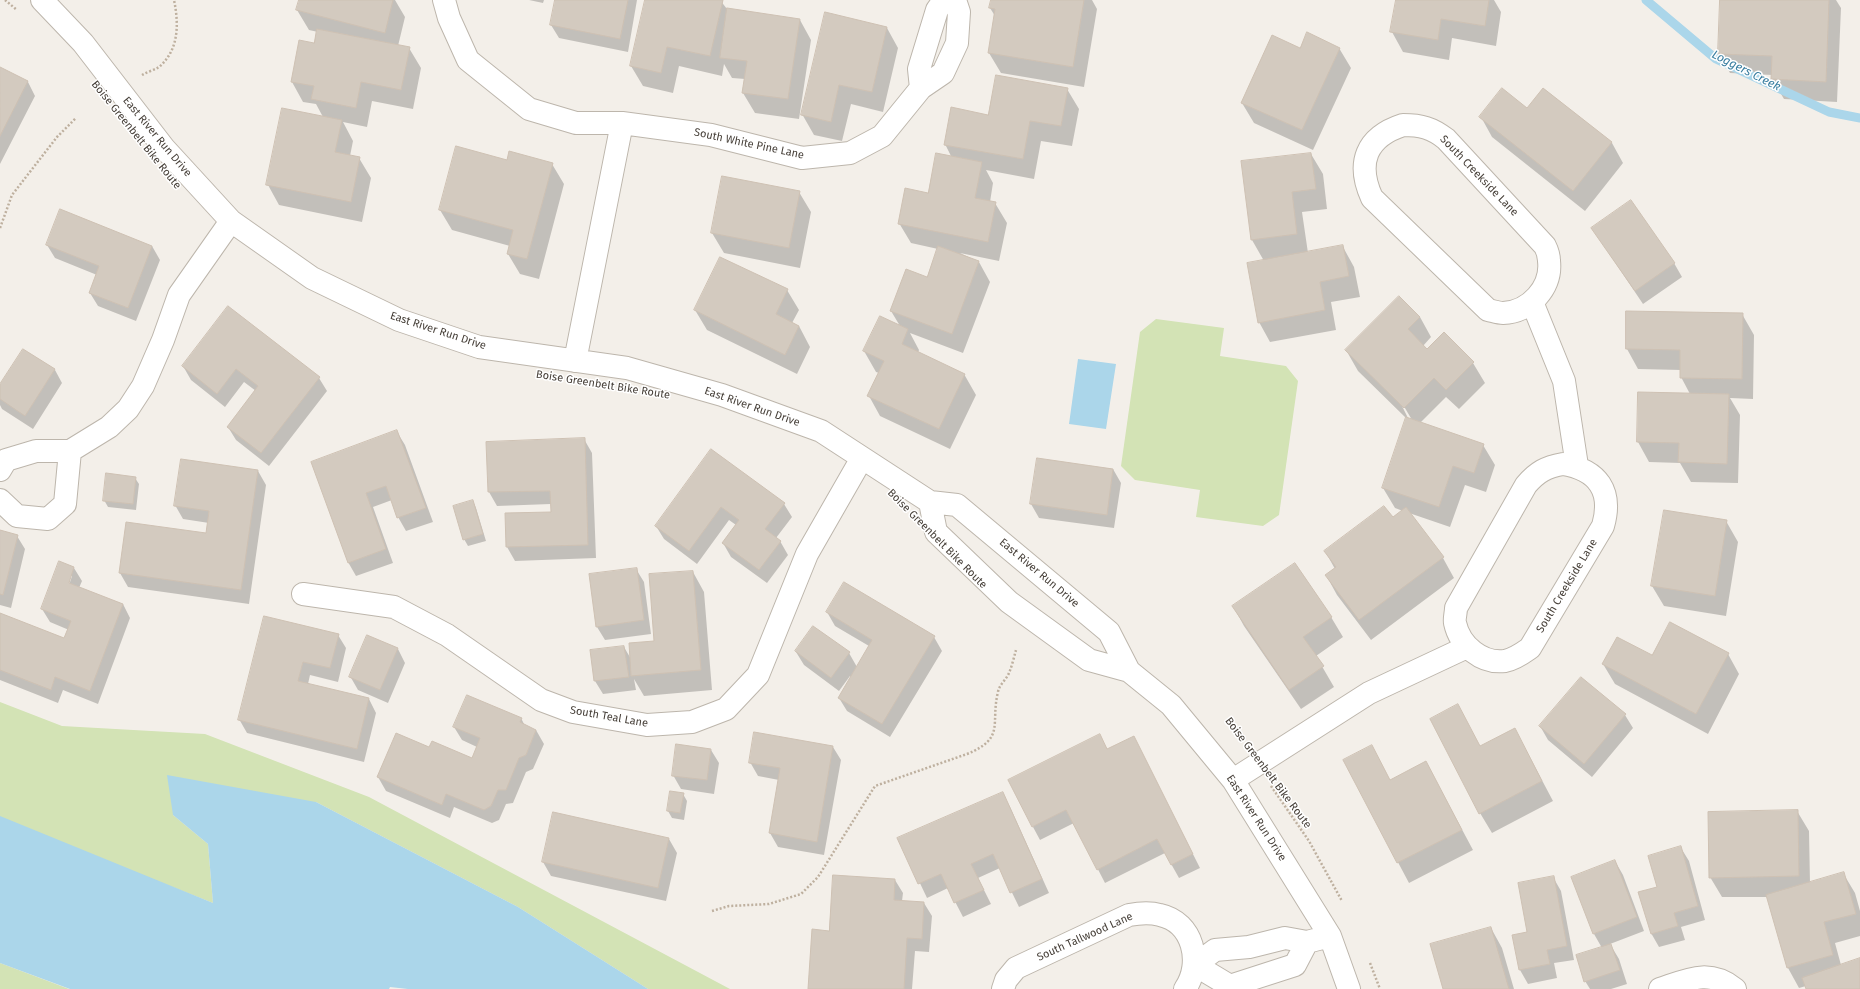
<!DOCTYPE html>
<html>
<head>
<meta charset="utf-8">
<style>
  body { margin:0 }
  canvas { display:block; background:#f3efe9 }
</style>
</head>
<body>
<canvas width="1860" height="989"></canvas>
<script>
const ctx = document.querySelector('canvas').getContext('2d');
ctx.lineJoin = 'round';
function fillPath(path, color) { ctx.fillStyle = color; ctx.fill(path, 'evenodd'); }
function stroke(path, color, width, dash) { ctx.strokeStyle = color; ctx.lineWidth = width; ctx.lineCap = dash ? 'butt' : 'round'; ctx.setLineDash(dash || []); ctx.stroke(path); }
function label(font, color, halo, rows, align = 'center') {
  ctx.font = font + ' "Fira Sans",sans-serif'; ctx.lineWidth = 3; ctx.setLineDash([]); ctx.textBaseline = 'middle'; ctx.strokeStyle = halo; ctx.fillStyle = color; for (const [text, x, y, turn = 0] of rows) {
    ctx.save(); ctx.translate(x, y); ctx.rotate((+turn || 0) * Math.PI / 180); ctx.textAlign = isNaN(turn) ? turn : align; if (halo) ctx.strokeText(text, 0, 0); ctx.fillText(text, 0, 0); ctx.restore();
  }
}
fillPath(new Path2D(`
  M1156 319 1224 328 1220 356 1286 366 1298 381 1279 515 1263 526 1196 517 1200 490 1135 480 1121 466 1140 332Z
  M0 702 62 726 205 734 369 797 730 989H648L518 907 316 802 173 815 208 844 213 903 0 819Z
  M0 963 69 989H70H0Z`), '#d3e3b5');
fillPath(new Path2D(`
  M1078 359 1116 364 1106 429 1069 424Z
  M167 775 316 802 518 907 648 989H408L390 987 389 989H70L0 963V816L213 903 208 844 173 815Z`), '#abd6ea');
fillPath(new Path2D(`
  M300 0H395L405 17 398 46 409 48 421 68 413 109 372 101 367 127 343 122 353 141 350 156 359 158 371 178 362 222 279 205 268 185 323 117 316 104 303 102 292 82 315 44 318 32 309 30 297 10Z
  M529 0H544L543 3Z
  M556 0H637L628 52 559 38 551 25Z
  M646 0H720L727 9 800 20 811 40 799 119 755 113 743 93 745 79 732 78 724 64 722 76 679 66 673 93 643 86 631 66Z
  M992 0H1092L1097 9 1084 87 1001 73 989 53 995 16 990 8Z
  M1397 0H1494L1501 12 1496 46 1452 38 1449 60 1403 52 1392 32Z
  M1721 0H1836L1841 8 1837 102 1784 99 1772 79V75L1730 73 1719 53Z
  M826 13 887 28 898 48 883 112 851 104 842 141 814 135 802 114Z
  M1339 48 1351 68 1313 150 1254 123 1242 103 1300 49Z
  M0 68 28 82 35 96 0 164Z
  M1067 89 1079 109 1072 146 1041 141 1034 179 986 170 993 183 990 202 995 203 1007 223 999 261 960 253 979 262 990 282 963 353 910 333 919 350 918 353 964 374 976 395 950 449 880 416 869 396 879 373 876 372 864 351 900 326 891 311 927 278 938 249 911 243 899 223 929 194 952 158 945 144 989 116Z
  M1544 89 1612 143 1623 163 1585 211 1492 137 1481 117 1527 110Z
  M1311 154 1323 174 1327 209 1302 212 1308 253 1343 247 1354 267 1360 297 1331 302 1336 330 1270 342 1259 322 1264 261 1252 240Z
  M507 161 552 164 564 184 539 279 520 274 508 254 510 246 452 230 440 210Z
  M799 192 811 212 800 268 724 253 712 233Z
  M1592 228 1674 263 1682 277 1643 304Z
  M47 245 152 246 160 260 136 321 98 306 90 293 97 275 55 258Z
  M787 290 799 310 792 323 799 326 810 347 797 374 707 330 695 310Z
  M228 308 319 378 327 391 269 466 236 440 228 427 256 391 244 382 225 407 191 380 183 366Z
  M1742 314 1754 335 1753 399 1730 398 1740 415 1738 483 1691 482 1680 463 1649 462 1638 442 1690 394 1681 377V370L1638 369 1627 349Z
  M1420 317 1431 337 1423 346 1427 350 1473 363 1485 383 1459 409 1446 397 1420 423 1483 445 1495 465 1486 492 1465 485 1450 527 1409 513 1443 558 1454 578 1371 640 1337 595 1326 575 1335 569 1325 551 1392 519 1403 511 1395 508 1383 488 1407 419 1358 371 1346 350ZM1402 403 1412 420H1409L1401 404Z
  M24 350 55 370 62 383 33 429 2 409 0 405V386Z
  M397 432 405 445 433 522 406 531 398 517 392 500 373 507 393 563 356 576 348 562 312 462Z
  M584 439 592 453 596 558 515 561 507 547 506 514 552 513 551 504 497 506 489 492 487 443Z
  M711 451 784 504 792 517 776 538 780 541 788 555 767 583 731 557 723 543 736 525 729 520 697 564 664 539 656 526Z
  M1038 459 1113 469 1121 483 1114 528 1039 518 1031 504Z
  M182 461 258 471 266 485 249 604 128 587 120 573 207 535 209 523 183 519 175 505Z
  M135 478 139 484 136 510 108 507 104 500Z
  M473 501 476 508 486 541 468 546 464 539Z
  M1726 521 1738 542 1726 616 1664 606 1652 586Z
  M0 531 17 536 25 549 11 608 0 605Z
  M74 568 82 581 79 588 123 604 130 618 98 704 63 690 58 703 0 680V614L65 639 69 630 50 622 42 609ZM70 576H72L68 588Z
  M636 569 644 582 651 634 605 640 597 627Z
  M693 572 704 592 712 690 644 696 634 679 636 690 603 694 595 681 591 651 624 647 631 659 655 642Z
  M1233 606 1331 617 1343 637 1316 656 1334 687 1301 709 1244 626Z
  M827 612 934 637 942 651 890 737 847 711 839 698 851 677 850 676 839 691 804 665 796 652 849 653 857 667 869 646 835 626Z
  M265 617 338 635 346 648 338 682 310 675 308 684 369 699 376 713 364 762 247 733 239 719Z
  M398 649 405 663 388 703 358 690 350 676Z
  M1728 654 1739 674 1708 734 1615 684 1603 664 1653 657Z
  M1625 715 1633 728 1592 777 1548 740 1540 726Z
  M521 718 525 726 536 730 544 744 533 769 526 772 513 803 506 804 499 820 492 823 454 807 450 818 386 791 378 777 430 748 472 759 477 747 462 740 454 727Z
  M1099 735 1108 750 1141 751 1200 868 1179 878 1165 853 1105 883 1074 823 1040 840 1033 827Z
  M833 747 841 760 824 855 778 847 770 833 779 780 758 776 750 762Z
  M1480 747 1526 750 1553 801 1492 833 1480 813Z
  M711 750 719 763 714 794 681 789 673 775Z
  M1344 761 1383 767 1390 781 1426 762 1473 850 1409 883Z
  M671 792 683 794 687 801 684 820 672 818 668 811Z
  M1002 793 1010 807 1049 893 1019 907 1000 868 978 878 991 904 963 917 948 888 927 898 899 839Z
  M1797 811 1809 831 1810 883 1843 873 1855 893 1860 911V936L1835 943 1841 965 1860 959V989H1807L1806 986 1799 988 1788 968 1767 897H1722L1710 877Z
  M669 839 677 853 666 901 551 876 543 862Z
  M1681 848 1689 861 1705 920 1681 927 1685 940 1659 947 1651 933 1658 887Z
  M1615 861 1623 875 1644 931 1610 944 1619 959 1627 984 1611 989H1590L1585 981 1602 948 1594 934 1572 878Z
  M1553 877 1561 891 1574 960 1554 963 1557 978 1528 984 1520 970 1513 936 1528 933Z
  M895 880 903 893 902 901 924 903 932 916 929 952 915 951 912 989H809L830 932Z
  M1491 928 1502 948 1514 989H1444Z`), '#0003');
stroke(new Path2D(`
  M1646 0 1716 59 1829 112 1860 118`), '#abd6ea', 9);
const building = new Path2D(`
  M299 0H393L385 33 296 10Z
  M555 0H628L620 39 550 25Z
  M645 0H723L710 56 667 47 661 73 630 66Z
  M991 0H1084L1073 67 988 53 995 9 989 8Z
  M1396 0H1489L1485 26 1441 19 1438 40 1390 32Z
  M1720 0H1829L1826 82 1771 79 1772 56 1718 54Z
  M727 8 800 19 788 99 742 93 747 61 720 58Z
  M825 12 887 27 872 92 839 85 831 122 801 115Z
  M317 29 410 47 401 90 361 82 356 108 311 99 314 86 291 82 299 40 314 43Z
  M1307 32 1340 48 1302 130 1241 103 1272 35 1300 48Z
  M0 67 28 81 0 136Z
  M996 75 1068 88 1061 126 1030 121 1023 159 944 145 951 107 988 115Z
  M1502 88 1527 108 1543 88 1612 142 1573 191 1479 117Z
  M282 108 342 120 335 152 360 157 351 202 266 185Z
  M456 146 507 160 509 151 553 163 527 259 507 254 513 230 439 210Z
  M936 153 982 162 975 198 996 202 988 242 898 224 905 188 928 193Z
  M1311 153 1316 189 1292 192 1297 234 1251 240 1241 161Z
  M722 176 800 191 789 248 711 233Z
  M1631 200 1675 263 1635 291 1591 228Z
  M60 209 152 246 128 308 89 293 99 266 46 245Z
  M1343 245 1349 276 1320 282 1325 310 1258 323 1247 263Z
  M938 246 979 261 952 334 890 311 906 269 927 277Z
  M720 257 788 289 776 314 799 326 785 355 694 310Z
  M1399 296 1420 317 1408 329 1427 349 1444 332 1474 362 1446 390 1434 378 1404 408 1345 350Z
  M228 306 320 377 261 453 227 427 258 386 236 369 217 394 182 366Z
  M1626 311 1743 313 1742 379 1680 378V350L1626 349Z
  M880 316 908 329 902 344 965 374 939 429 867 396 884 361 863 351Z
  M23 349 55 369 25 416 0 399V384Z
  M1638 392 1729 394 1727 464 1678 462 1679 443 1637 442Z
  M1406 417 1484 444 1474 473 1453 466 1439 507 1382 488Z
  M397 430 426 508 397 518 386 486 366 493 386 549 348 563 311 462Z
  M585 438 588 545 506 547 505 513 551 512 550 491 488 492 486 442Z
  M711 449 785 503 765 529 781 541 759 570 722 543 739 520 721 507 689 551 655 526Z
  M1037 458 1113 469 1107 515 1030 504Z
  M181 459 258 470 241 590 119 573 126 522 206 533 209 511 174 506Z
  M106 473 136 477 133 504 103 501Z
  M473 500 483 534 463 540 453 506Z
  M1384 506 1393 517 1406 507 1444 557 1359 620 1325 575 1336 567 1324 551Z
  M1664 510 1727 520 1715 596 1651 586Z
  M0 530 18 535 3 595 0 594Z
  M59 561 74 567 69 583 123 604 90 691 55 677 51 690 0 670V613L64 638 71 621 41 609Z
  M1295 563 1332 617 1303 637 1324 666 1289 690 1232 606Z
  M637 568 644 620 596 627 589 574Z
  M693 571 701 670 631 676 629 643 654 641 649 574Z
  M844 582 935 636 882 724 838 698 872 640 826 612Z
  M264 616 339 634 330 668 303 662 298 681 369 698 357 749 238 720Z
  M1670 622 1729 653 1696 714 1602 664 1617 637 1652 655Z
  M813 626 850 652 831 678 795 651Z
  M367 635 398 648 380 690 349 677Z
  M624 646 629 677 594 681 590 650Z
  M1581 677 1626 714 1584 764 1539 726Z
  M467 695 522 718 520 722 536 730 526 755 519 758 506 790H498L491 806 484 810 446 794 442 805 377 777 396 733 429 747 432 741 472 758 480 738 453 727Z
  M1458 704 1480 746 1515 728 1542 781 1479 814 1430 719Z
  M754 732 833 746 817 842 769 833 780 768 749 763Z
  M1100 734 1107 749 1134 736 1193 854 1171 865 1157 839 1097 870 1066 810 1032 827 1008 780Z
  M676 744 711 749 707 780 672 776Z
  M1372 745 1390 780 1426 761 1462 830 1397 863 1343 760Z
  M670 791 684 793 680 813 667 811Z
  M1003 792 1042 879 1010 893 993 854 971 864 984 890 954 903 941 874 918 884 897 838Z
  M1798 810 1799 876 1709 878 1708 812Z
  M553 812 669 838 658 888 542 862Z
  M1681 846 1698 906 1674 913 1678 926 1651 934 1638 892 1657 887 1648 856Z
  M1615 860 1637 917 1593 934 1571 877Z
  M1844 872 1856 914 1824 922 1833 955 1787 968 1766 895Z
  M833 875 895 879 894 900 924 902 922 939 907 938 904 989H808L812 929 829 931Z
  M1554 876 1567 946 1547 950 1550 964 1519 970 1512 935 1527 932 1518 883Z
  M1491 927 1509 989H1443L1430 944Z
  M1611 944 1620 970 1584 982 1576 955Z
  M1860 958V989H1806L1802 978Z`);
fillPath(building, '#d3cabf');
stroke(building, '#cec1b3', 1);
const street = new Path2D(`
  M42 0 83 43 164 148 231 221 312 278 399 320 479 347 627 368 722 395 821 431 930 502
  M444 0 449 18 468 60 529 109 576 123H622L711 135 802 158 850 153 882 136 921 88 943 73 957 43 959 12 955 0
  M921 88 919 69 937 10 944 0
  M1403 125C1421 125 1432 128 1446 139L1545 246C1547 250 1549 256 1549 261 1552 287 1530 312 1503 313 1498 313 1493 311 1488 310L1372 198C1356 163 1366 137 1403 125Z
  M1532 302 1564 381 1577 466
  M575 361 622 123
  M1563 464C1598 470 1613 491 1603 526L1530 648C1523 653 1515 659 1505 661 1482 664 1460 646 1455 623 1454 619 1456 613 1456 608L1526 485C1537 472 1546 467 1563 464Z
  M0 470 6 460 36 451H70L109 427 128 409 143 386 163 340 179 295 231 221
  M0 500 17 516 48 519 65 504 70 451
  M303 594 394 607 447 635 541 700 573 712 647 725 692 722 726 709 758 675 807 554 862 458
  M1129 671 1089 660 1009 602 936 532 930 502 957 505 1109 632 1129 671 1171 705 1233 780 1330 936 1349 989
  M1233 780 1369 693 1467 647
  M1307 942 1295 965 1230 986 1195 965 1215 950 1249 947 1285 938 1307 942 1330 936
  M1003 989 1006 980 1016 968 1129 915C1140 913 1149 912 1160 915 1193 922 1203 963 1185 989
  M1660 989C1687 980 1709 968 1735 989`);
stroke(street, '#bdb6ac', 24);
stroke(new Path2D(`
  M5 0 17 10
  M142 75C147 72 154 70 159 67 179 50 179 24 174 0
  M0 228 12 195 57 137 76 118
  M1271 786 1309 841 1342 901
  M712 911 729 906 769 904 801 894 818 877 875 786 967 754C1006 738 990 724 998 692 999 685 1006 680 1009 673 1012 666 1014 657 1016 650
  M1370 963 1380 989`), '#beb09f', 2.5, [2, 2]);
stroke(street, '#fff', 22);
label('11px', '#463f38', '#fff', [
  ["Boise Greenbelt Bike Route",136,135,51],
  ["East River Run Drive",157,137,50],
  ["South White Pine Lane",749,144,12],
  ["South Creekside Lane",1479,176,46],
  ["East River Run Drive",438,331,18],
  ["Boise Greenbelt Bike Route",603,385,9],
  ["East River Run Drive",752,407,19],
  ["Boise Greenbelt Bike Route",937,539,45],
  ["East River Run Drive",1039,573,40],
  ["South Creekside Lane",1567,586,-59],
  ["South Teal Lane",609,717,10],
  ["Boise Greenbelt Bike Route",1268,773,53],
  ["East River Run Drive",1256,818,57],
  ["South Tallwood Lane",1085,937,-24]
]);
label('italic 12px', '#397ea0', '#fff', [
  ["Loggers Creek",1746,71,27]
]);
</script>
</body>
</html>
